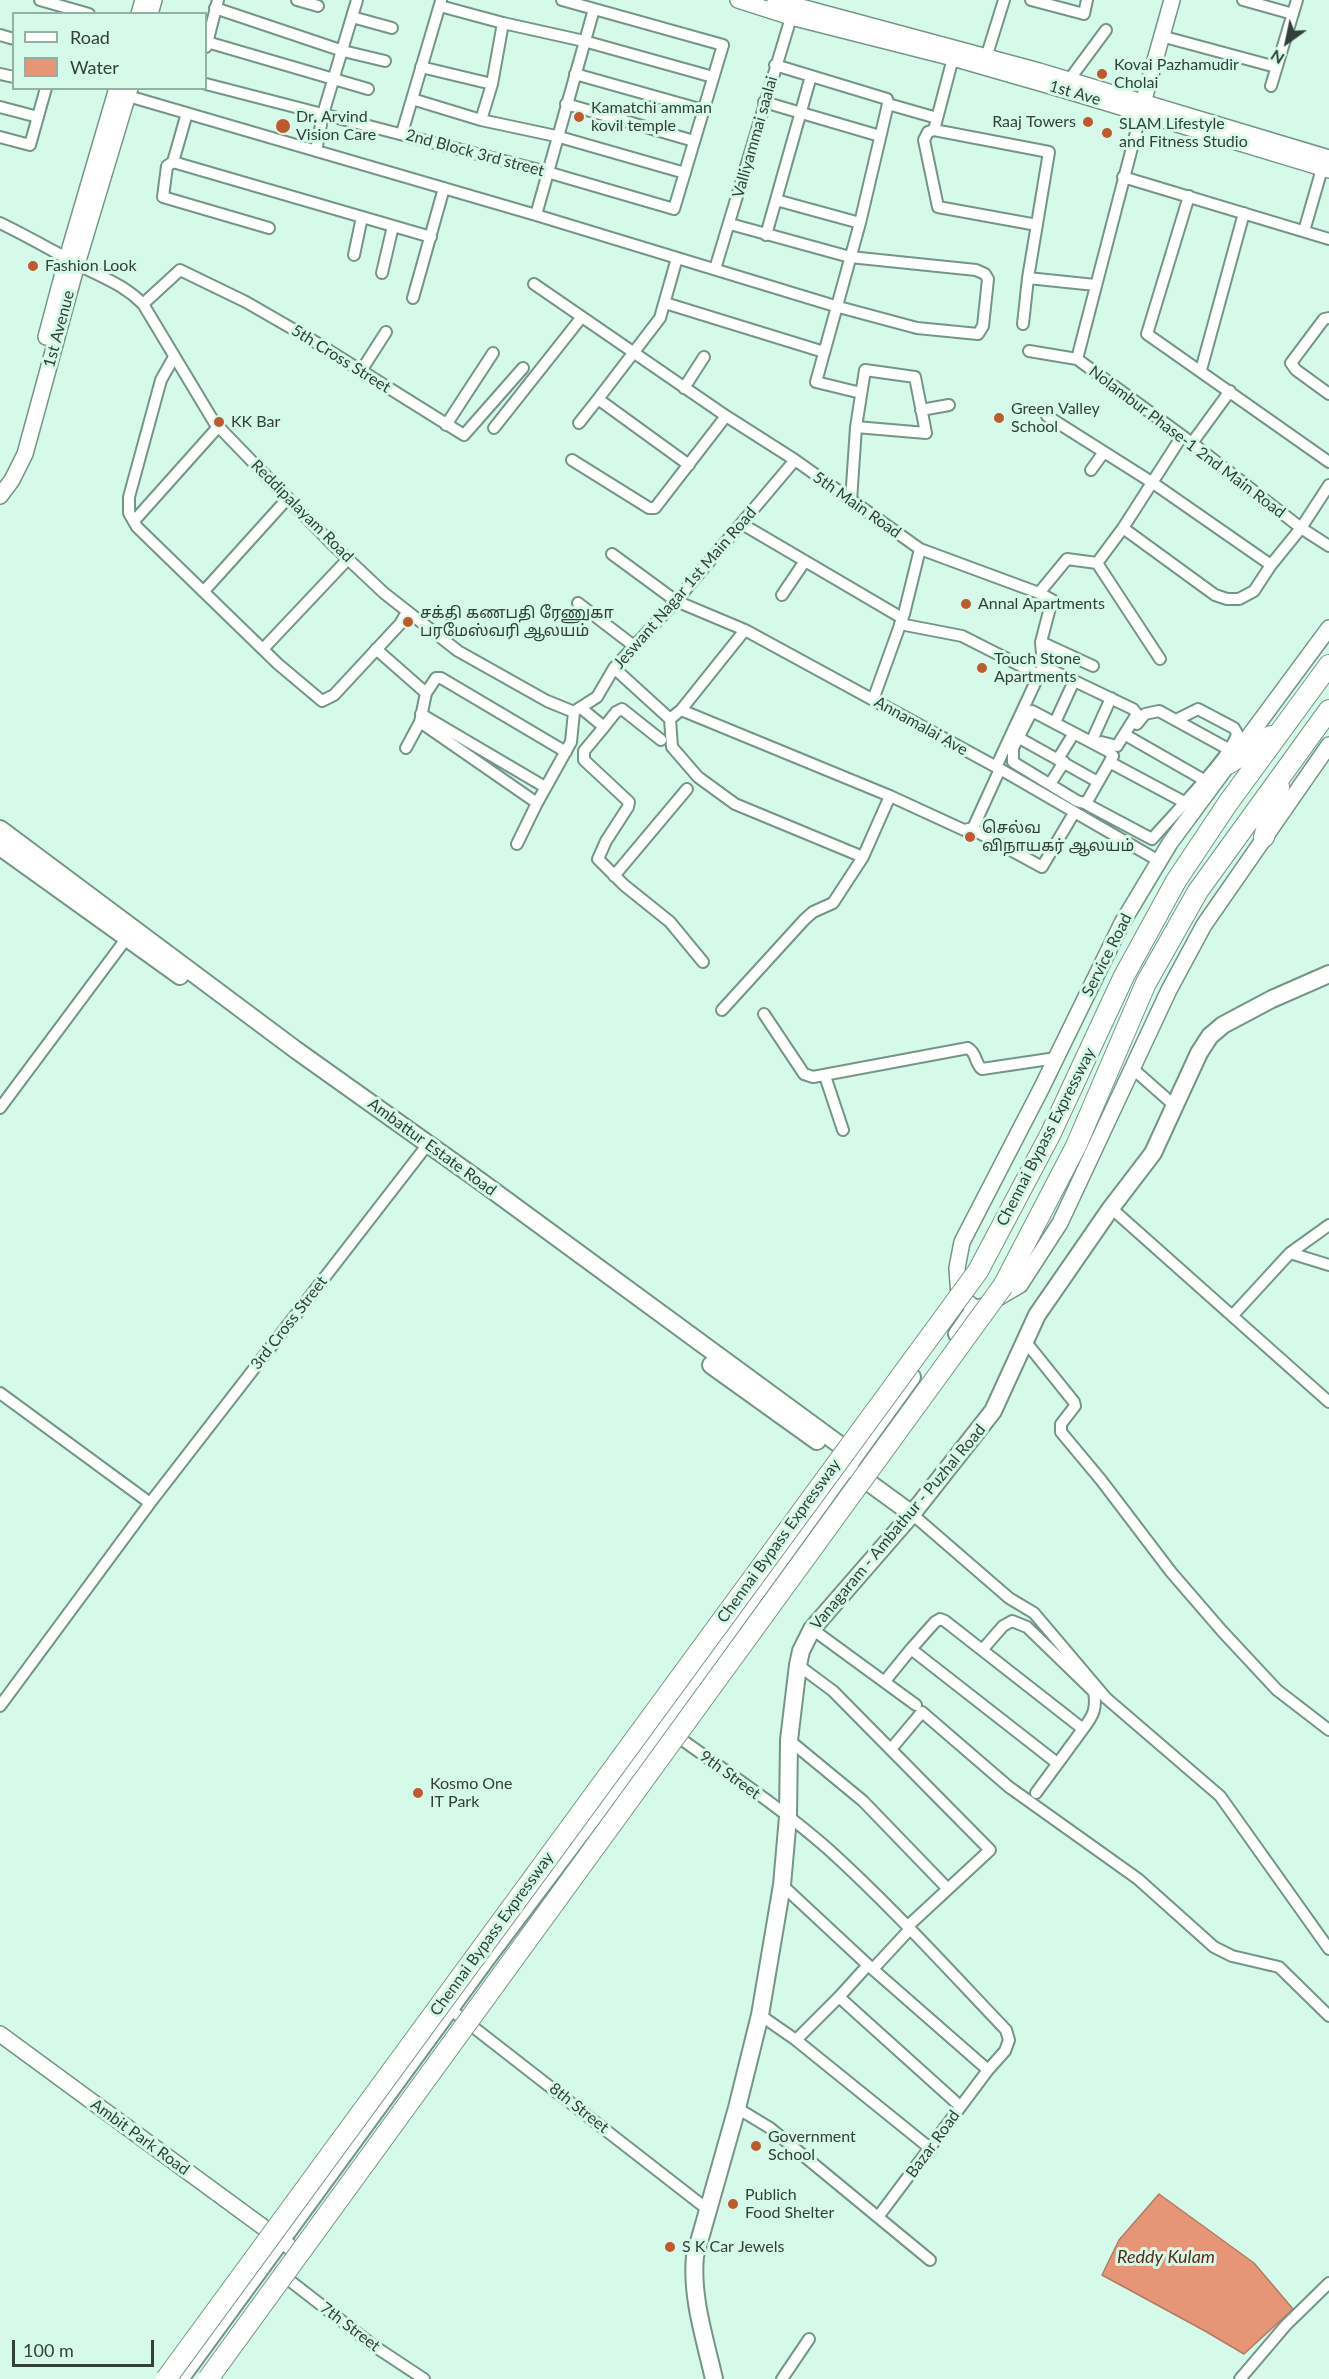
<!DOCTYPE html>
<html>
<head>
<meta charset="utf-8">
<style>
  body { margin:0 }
  #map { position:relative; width:1329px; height:2379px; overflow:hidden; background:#d6faea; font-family:Lato,sans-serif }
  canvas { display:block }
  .legend { position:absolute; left:12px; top:12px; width:195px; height:78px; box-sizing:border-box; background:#d6faea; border:2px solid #94b0a4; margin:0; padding:8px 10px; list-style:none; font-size:18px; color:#32403a }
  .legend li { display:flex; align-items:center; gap:12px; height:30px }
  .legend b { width:30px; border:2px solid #94b0a4 }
  .north { position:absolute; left:1257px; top:12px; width:60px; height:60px; -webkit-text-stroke:4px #d6faea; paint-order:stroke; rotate:213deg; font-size:16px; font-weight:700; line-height:24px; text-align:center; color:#32403a }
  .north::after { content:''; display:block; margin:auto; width:21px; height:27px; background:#32403a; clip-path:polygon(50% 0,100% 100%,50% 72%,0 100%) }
  .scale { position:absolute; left:12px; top:2340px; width:142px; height:27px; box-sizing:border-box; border:3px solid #32403a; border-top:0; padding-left:8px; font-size:18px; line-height:21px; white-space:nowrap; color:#32403a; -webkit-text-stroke:4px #d6faea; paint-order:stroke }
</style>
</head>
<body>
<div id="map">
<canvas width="1329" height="2379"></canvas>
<ul class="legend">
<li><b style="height:8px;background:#fff"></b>Road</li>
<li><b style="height:16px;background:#e69576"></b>Water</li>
</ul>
<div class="north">N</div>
<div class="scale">100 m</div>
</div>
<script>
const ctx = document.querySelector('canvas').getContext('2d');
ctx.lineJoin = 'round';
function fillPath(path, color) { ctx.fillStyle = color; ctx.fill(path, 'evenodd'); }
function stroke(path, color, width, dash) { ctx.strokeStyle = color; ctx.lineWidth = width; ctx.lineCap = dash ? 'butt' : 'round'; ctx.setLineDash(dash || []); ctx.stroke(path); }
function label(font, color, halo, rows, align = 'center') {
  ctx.font = font + ' Lato,"Noto Sans Tamil",sans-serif'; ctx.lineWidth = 6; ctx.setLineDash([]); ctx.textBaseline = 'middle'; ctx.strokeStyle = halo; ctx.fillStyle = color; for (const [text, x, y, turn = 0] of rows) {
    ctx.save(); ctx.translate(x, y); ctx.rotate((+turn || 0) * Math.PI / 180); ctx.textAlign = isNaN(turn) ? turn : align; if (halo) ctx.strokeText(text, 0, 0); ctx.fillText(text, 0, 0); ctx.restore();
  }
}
const water = new Path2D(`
  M1159 2194 1254 2263 1293 2309 1244 2354 1205 2331 1102 2275 1119 2240Z`);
fillPath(water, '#e69576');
stroke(water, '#b07c64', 1.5);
const street = new Path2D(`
  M40 0 89 14
  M297 0 318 6
  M1031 0 1084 14 1087 0
  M1243 0 1293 14
  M440 6 503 23 584 41 713 77
  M215 8 343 51 385 61
  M352 17 392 28
  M0 35 14 39
  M1161 36 1276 67
  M207 42 368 89
  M206 47 218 0
  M985 61 1004 0
  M775 65 887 99 888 104 860 223 816 382 861 393
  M421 67 492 84
  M0 74 14 77
  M575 74 703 110
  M1069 80 1106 30
  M206 84 547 172 674 209 723 45 562 0
  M1271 86 1297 0
  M121 97 128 96 536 215 835 306 917 328 978 334 983 326 988 279 985 274 976 270 850 257 730 224
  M412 99 481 120 556 136 685 173
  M764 102 880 136
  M566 104 694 141
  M888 104 937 118
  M0 107 38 117
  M187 113 173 162 167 166 163 197 269 228
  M1141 113 1077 359 1192 443 1301 528 1329 546
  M481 120 492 84 503 23
  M934 130 953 58
  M402 133 441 1
  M0 137 30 145 46 88
  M316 151 323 114 357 0
  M173 162 431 237
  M1123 177 1329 239
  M1189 196 1147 334 1329 462
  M776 200 860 223
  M536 215 594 9
  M0 223C27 236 53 251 79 265 103 278 123 284 143 304L214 422 332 544 384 593 458 651 547 701 574 712
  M1037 225 938 207 924 140 928 132 934 130 1049 152 1028 278 1095 285
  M1304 231 1324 162
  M766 235 811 76
  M354 255 362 217
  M677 258 660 318 598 399 689 465
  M715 269 793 11
  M382 273 393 226
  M534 284 726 416 795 460 920 549 1039 593 1052 600 1041 642 1043 666 996 767
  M413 298 444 188
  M665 303 824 352
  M143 304 180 270 246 302 312 340 464 435 523 368
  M1329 318 1324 319 1291 363 1296 370 1329 394
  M1023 324 1028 278
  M1029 351 1077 359
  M174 357 161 380 129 497V513L137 527 278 664 322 701 334 695 400 624 407 612
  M1201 370 1244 213
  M361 371 386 332
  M684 388 704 357
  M921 410 949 405
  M1047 416 1153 483 1271 565
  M579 423 598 399
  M446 425 493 353
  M494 428 581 318
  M1192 443 1230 391
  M572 460 649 508H655L726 416
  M1091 470 1104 452
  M851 501 856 427 865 370 915 377 926 433 856 427
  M134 521 218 427
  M742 524 902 618
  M1123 528 1215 595 1227 599H1239L1254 591 1271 565 1301 528 1329 485
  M612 554 676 601 745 630 1000 769 1159 861
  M1097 563 1160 659
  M204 591 288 498
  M1039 593 1067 559 1097 563 1123 528 1182 436
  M782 595 805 561
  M578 603 634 646
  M900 624 962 636 1039 675
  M1041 642 1093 666
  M263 649 348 559
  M376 649 426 693 420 722 537 803 571 742 574 712
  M1043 666 1133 709 1137 714 1117 746 1101 742
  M614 668 670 719 681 710 890 796 964 830 973 828 1000 769
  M426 693 436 678H441L566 752
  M873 700 904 614 920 549
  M581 708 604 727 584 751V760L629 802 628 807 606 841 598 859 624 885 670 922 703 962
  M681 710 745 630
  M575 711 597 697 614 668 676 601 795 460
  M1032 711 1108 751 1113 756 1088 800 1084 803 1077 801 1013 762V748Z
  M421 714 545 787
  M1057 718 1074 681
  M670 719 672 747 698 777 735 804 863 857 890 796
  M1137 724 1145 714 1159 711 1230 750
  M604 727 616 712 622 709 661 740
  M1012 734 1098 782
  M1129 737 1204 780
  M1093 738 1111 698
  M406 748 420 722
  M1058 759 1074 733
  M1113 764 1184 802
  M1050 784 1064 762
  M1088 805 1152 839C1168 820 1235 752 1237 733L1234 728 1198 709 1176 720
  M972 829 1042 867 1074 813
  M517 844 537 803
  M614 876 687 789
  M722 1010 805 919 813 912 833 903 863 857
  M764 1014 804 1074 813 1077 968 1048C977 1053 975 1064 982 1069L1056 1058
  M1132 1068 1175 1106
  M825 1076 843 1130
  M0 1108 129 935
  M1111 1208 1329 1402
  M1290 1253 1329 1265
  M1233 1315 1290 1253 1329 1225
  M1025 1341 1074 1402 1075 1406 1061 1424V1432L1101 1480 1171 1572 1222 1631 1277 1690 1329 1730
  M0 1393 150 1503
  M912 1514 1009 1598 1034 1613 1106 1698 1220 1796 1329 1949
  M812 1629 916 1705
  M911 1649 935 1622 940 1619 945 1621 1083 1729 1036 1793
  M983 1649 1003 1626 1012 1621 1027 1627 1094 1692C1097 1709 1093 1716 1083 1729
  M798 1665 833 1691 990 1850 908 1926
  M885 1681 911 1649 1057 1763
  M0 1706 150 1503 428 1144
  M674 1734C725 1771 779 1806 827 1848 890 1905 947 1968 1006 2030L1009 2040 1005 2051 988 2070 878 2217
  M789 1740 863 1801 947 1888
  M891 1749 922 1712 1009 1787 1138 1879 1214 1947 1232 1956 1279 1967 1329 2016
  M782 1885 868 1965 988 2070
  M873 1969 910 1929
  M839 1997 960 2106
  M450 2009 707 2209
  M760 2015 796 2040 931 2149
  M796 2040 839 1997 868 1965
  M737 2108 770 2128 930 2260
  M280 2273 374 2346 424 2379
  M782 2379 809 2339
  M1240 2379 1286 2325 1329 2283`);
const secondary = new Path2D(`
  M738 0 791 17 953 58 1061 89 1329 170
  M775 0 1039 71 1329 158
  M139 14 143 0
  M150 14 154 0
  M1141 110 1172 0
  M46 337 67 258 117 88
  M0 496 12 480 25 454 77 264 130 88
  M1329 628 1170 843 1122 923 1041 1089 962 1242 957 1268 959 1296 975 1308 984 1306 1020 1285 1060 1223 1169 990 1204 925 1329 745
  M0 2034 293 2249`);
const primary = new Path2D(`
  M0 829 296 1050 480 1181 855 1456
  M0 847 180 976
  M957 1334 975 1308
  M711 1365 817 1441
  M857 1474 912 1514
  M180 2379 487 1958 622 1779 912 1377
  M714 2379C705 2339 691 2297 695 2256L737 2108 760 2015 782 1885 788 1817 789 1740 798 1665 801 1651 812 1629 912 1514 993 1411 1037 1315 1111 1208 1153 1153 1199 1053 1210 1036 1223 1025 1272 999 1329 974`);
const highway = new Path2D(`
  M1228 764 1271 736
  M1264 837 1279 787
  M978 1271 1050 1135 1124 976 1176 881 1228 803 1329 665
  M1003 1286 1076 1146 1146 983 1198 891 1329 710`);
stroke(street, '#749587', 14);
stroke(secondary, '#749587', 18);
stroke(primary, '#749587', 20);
stroke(highway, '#749587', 22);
stroke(street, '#fff', 10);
stroke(secondary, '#fff', 15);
stroke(primary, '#fff', 16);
stroke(highway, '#fff', 20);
const highwayBridge = new Path2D(`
  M166 2379 978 1271
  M208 2379 1003 1286`);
stroke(highwayBridge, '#749587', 22, []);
stroke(highwayBridge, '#fff', 20);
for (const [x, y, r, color] of [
  [1102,74,6,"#c0592d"],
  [579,117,6,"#c0592d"],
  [1088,122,6,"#c0592d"],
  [283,126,8,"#c0592d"],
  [1107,133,6,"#c0592d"],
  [33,266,6,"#c0592d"],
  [999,418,6,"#c0592d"],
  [219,422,6,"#c0592d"],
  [966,604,6,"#c0592d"],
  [408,622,6,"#c0592d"],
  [982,668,6,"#c0592d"],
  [970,837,6,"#c0592d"],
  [418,1793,6,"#c0592d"],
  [756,2146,6,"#c0592d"],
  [733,2204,6,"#c0592d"],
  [670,2247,6,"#c0592d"]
]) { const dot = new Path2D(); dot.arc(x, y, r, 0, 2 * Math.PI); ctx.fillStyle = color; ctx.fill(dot); stroke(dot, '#d6faea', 2); }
label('16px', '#32403a', '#d6faea', [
  ["Kovai Pazhamudir",1114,65],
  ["Cholai",1114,83],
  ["Kamatchi amman",591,108],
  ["kovil temple",591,126],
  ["Dr. Arvind",296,117],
  ["Vision Care",296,135],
  ["Raaj Towers",1076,122,"right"],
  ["SLAM Lifestyle",1119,124],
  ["and Fitness Studio",1119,142],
  ["Fashion Look",45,266],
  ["Green Valley",1011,409],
  ["School",1011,427],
  ["KK Bar",231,422],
  ["Annal Apartments",978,604],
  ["சக்தி கணபதி ரேணுகா",420,613],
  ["பரமேஸ்வரி ஆலயம்",420,631],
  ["Touch Stone",994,659],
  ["Apartments",994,677],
  ["செல்வ",982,828],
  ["விநாயகர் ஆலயம்",982,846],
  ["Kosmo One",430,1784],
  ["IT Park",430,1802],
  ["Government",768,2137],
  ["School",768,2155],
  ["Publich",745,2195],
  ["Food Shelter",745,2213],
  ["S K Car Jewels",682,2247]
], 'left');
label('16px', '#32403a', '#d6faea', [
  ["1st Ave",1075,93,16],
  ["Valliyammai saalai",755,137,-74],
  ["2nd Block 3rd street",475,153,15],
  ["1st Avenue",59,329,-75],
  ["5th Cross Street",341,359,32],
  ["Nolambur Phase-1 2nd Main Road",1187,442,37],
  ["5th Main Road",857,505,35],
  ["Reddipalayam Road",302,511,45],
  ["Jeswant Nagar 1st Main Road",685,588,-49],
  ["Annamalai Ave",921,726,29],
  ["Service Road",1107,955,-63],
  ["Chennai Bypass Expressway",1046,1137,-63],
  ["Ambattur Estate Road",432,1147,36],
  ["3rd Cross Street",289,1323,-52],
  ["Vanagaram - Ambathur - Puzhal Road",898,1527,-50],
  ["Chennai Bypass Expressway",779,1541,-54],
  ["9th Street",730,1775,36],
  ["Chennai Bypass Expressway",492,1934,-54],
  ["8th Street",579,2108,38],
  ["Ambit Park Road",140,2137,36],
  ["Bazar Road",933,2144,-54],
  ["7th Street",350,2327,37]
]);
label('italic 18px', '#5d2a14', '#d6faea', [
  ["Reddy Kulam",1166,2257]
]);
</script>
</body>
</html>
